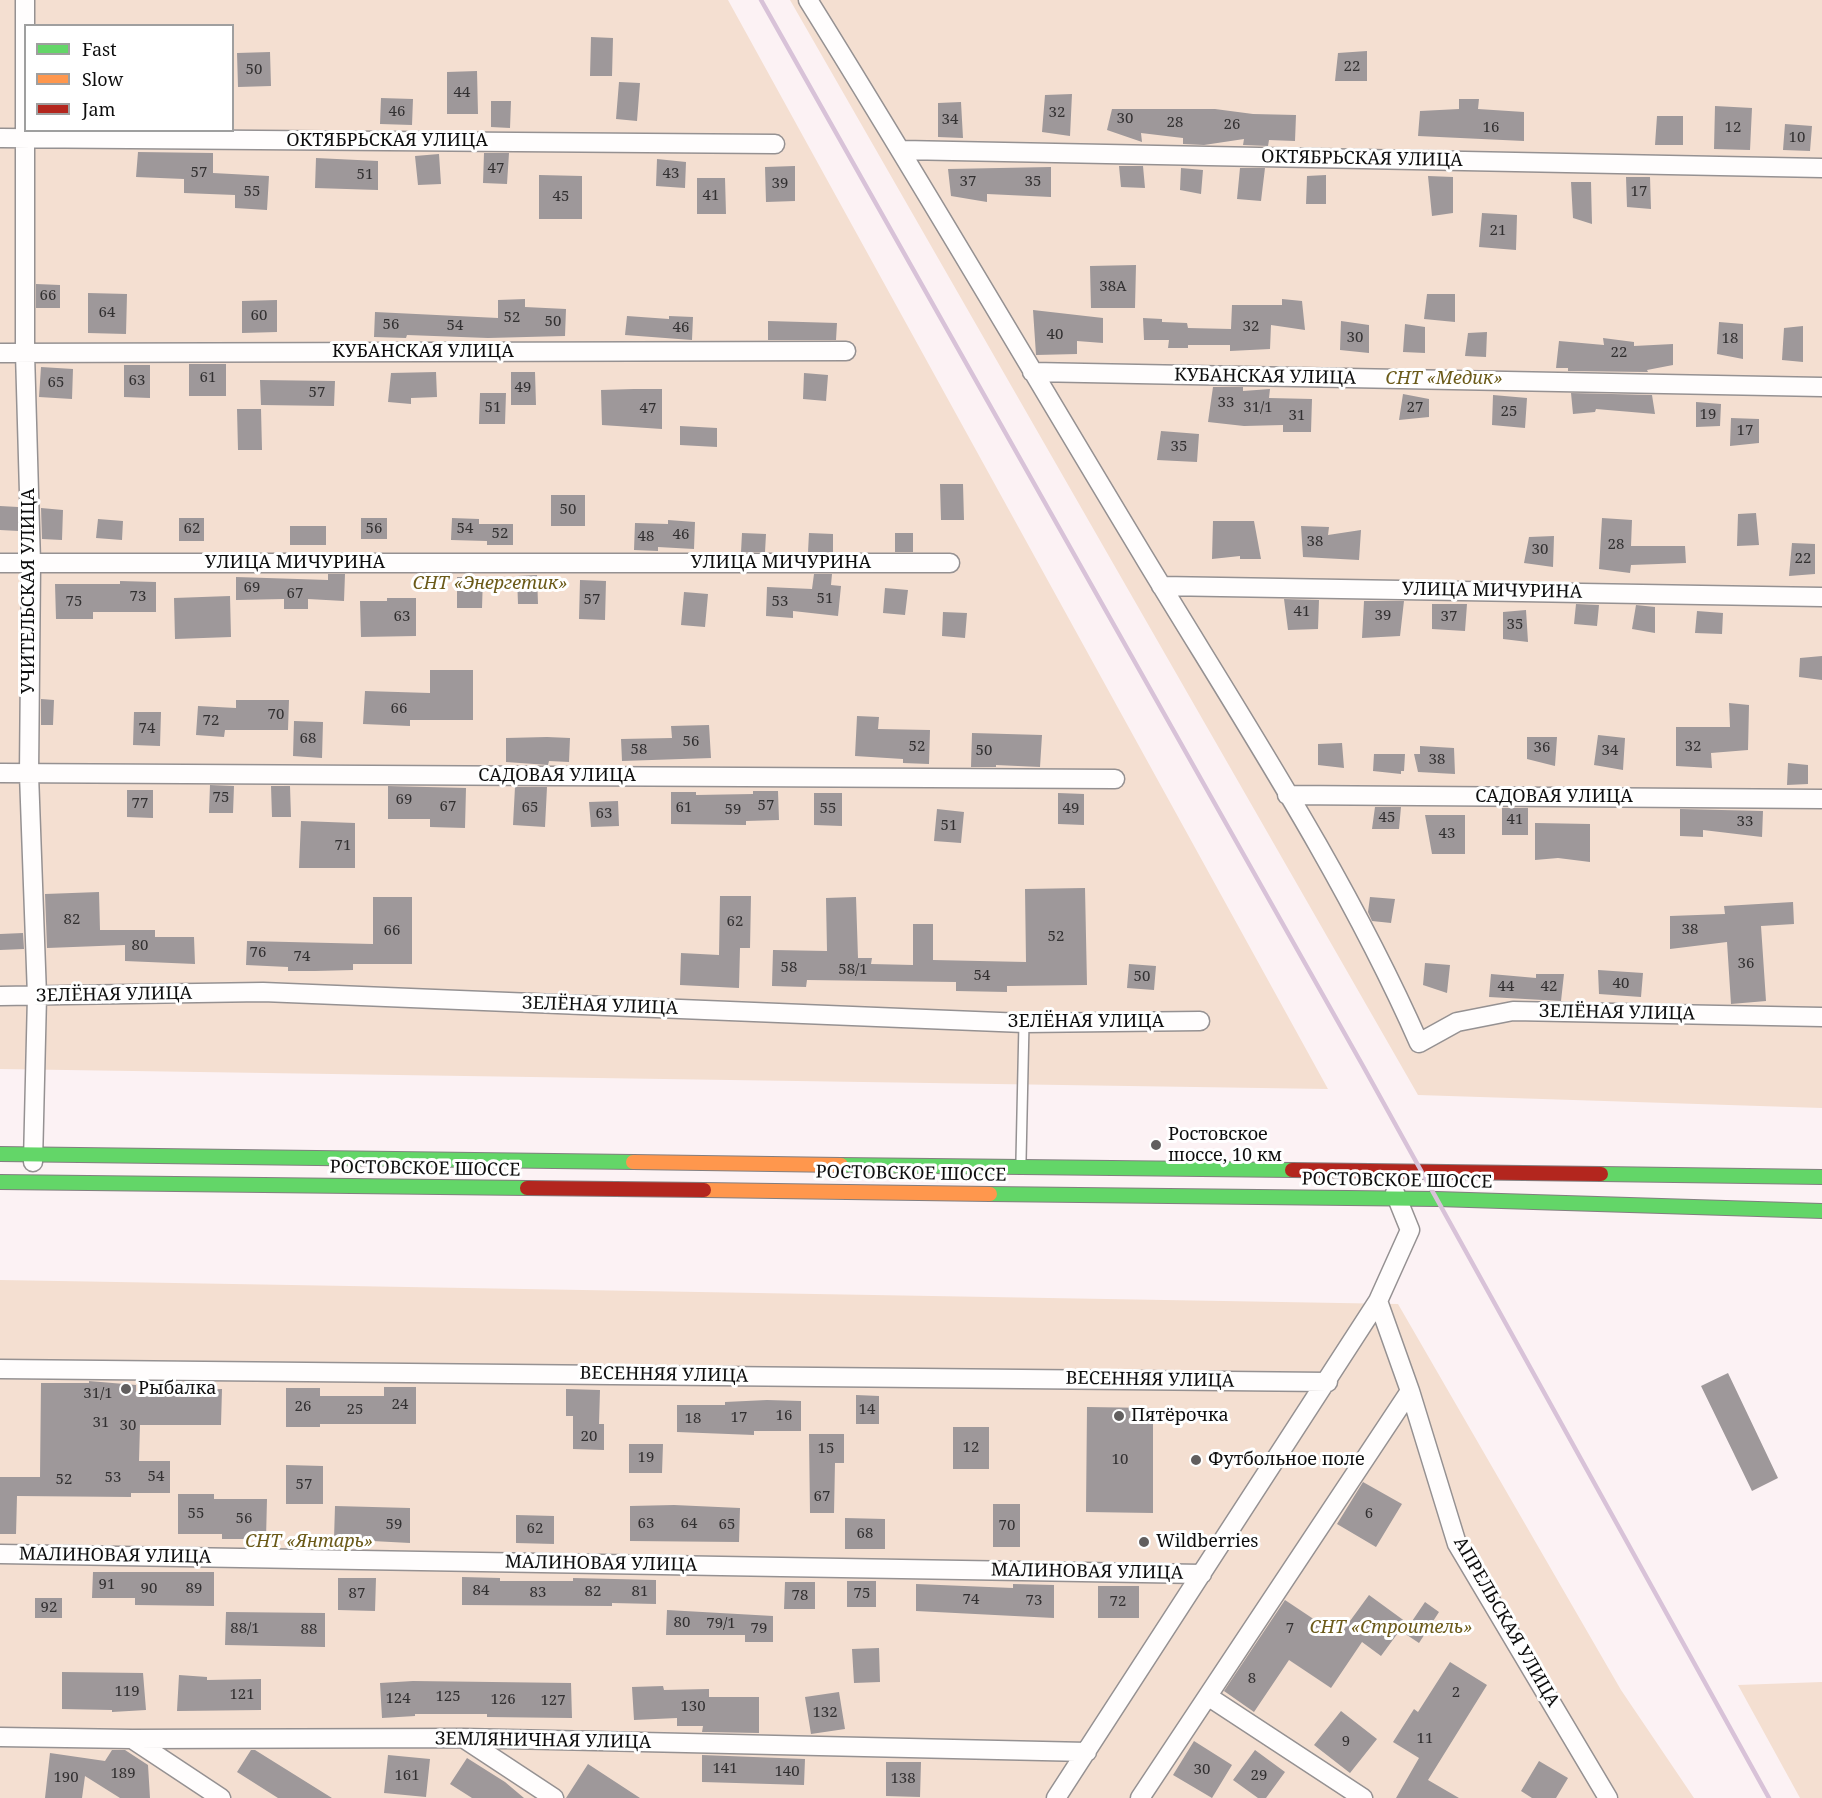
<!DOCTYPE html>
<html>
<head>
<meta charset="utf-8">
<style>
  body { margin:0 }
  #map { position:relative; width:1822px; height:1798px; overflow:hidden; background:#fcf2f4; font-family:"Noto Serif",serif }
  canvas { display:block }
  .legend { position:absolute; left:24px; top:24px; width:210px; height:108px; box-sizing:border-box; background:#fff; border:2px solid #9f9f9f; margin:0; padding:8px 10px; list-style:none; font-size:18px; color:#0e0e0e }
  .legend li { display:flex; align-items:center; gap:12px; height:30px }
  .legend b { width:30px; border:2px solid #9f9f9f }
</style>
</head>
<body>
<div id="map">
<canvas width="1822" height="1798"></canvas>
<ul class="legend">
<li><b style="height:8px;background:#63d668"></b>Fast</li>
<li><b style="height:8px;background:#ff974d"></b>Slow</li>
<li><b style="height:8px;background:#b3261e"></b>Jam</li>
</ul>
</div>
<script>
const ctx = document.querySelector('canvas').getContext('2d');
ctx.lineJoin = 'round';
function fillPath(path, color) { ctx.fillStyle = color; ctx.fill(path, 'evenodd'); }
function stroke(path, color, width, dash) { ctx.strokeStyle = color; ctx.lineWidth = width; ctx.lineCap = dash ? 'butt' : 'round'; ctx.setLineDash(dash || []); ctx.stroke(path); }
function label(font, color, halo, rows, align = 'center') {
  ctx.font = font + ' "Noto Serif",serif'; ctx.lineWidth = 6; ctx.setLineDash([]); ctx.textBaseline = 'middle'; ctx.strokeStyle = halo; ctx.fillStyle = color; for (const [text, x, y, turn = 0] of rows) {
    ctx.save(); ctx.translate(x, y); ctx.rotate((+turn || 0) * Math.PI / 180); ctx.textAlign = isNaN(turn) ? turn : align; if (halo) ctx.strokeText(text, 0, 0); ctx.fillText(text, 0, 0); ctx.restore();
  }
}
fillPath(new Path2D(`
  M0 0H728L1328 1089 0 1069ZM26 26H232V130H26Z
  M790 0H1822V1108L1418 1095Z
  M0 1280 1398 1304 1621 1690 1694 1798H0Z
  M1822 1682V1798H1800L1738 1685Z`), '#f4dfd1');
fillPath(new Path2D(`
  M591 37 613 38 612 76H590Z
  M1367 51V81H1335L1338 53Z
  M270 52 271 86 238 87 237 53Z
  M477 71 478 114H447V72Z
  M619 82 640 83 637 121 616 119Z
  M1072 94 1070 136 1042 132 1045 95Z
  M381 98 413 99 412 125 380 124Z
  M1459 99H1479L1478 109 1524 112V141L1418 136 1420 111 1459 109Z
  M491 101H511L510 128 491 127Z
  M961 102 963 138 938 137V103Z
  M1715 106 1752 108 1750 150 1714 149Z
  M1112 109H1215L1253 114 1296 115 1295 141 1269 140 1268 146 1243 145 1244 139 1204 145 1183 144V138L1141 133 1142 142 1107 130Z
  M1657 116H1683V145H1655Z
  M1785 124 1812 126 1810 151 1783 150Z
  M138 152 213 153V173L269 176 267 210 235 208V195L184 193V179L136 177Z
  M484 153H509L507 184 483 183Z
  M439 154 441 184 418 185 415 156Z
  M316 158 378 161V190L315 188Z
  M657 159 686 162 685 188 656 186Z
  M795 166V201L766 202 765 167Z
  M1119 166H1143L1145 188 1121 187Z
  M1051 167V197L987 194V202L951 196 948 169Z
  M1181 168 1203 170 1201 194 1180 190Z
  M1240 168H1265L1261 201 1237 199Z
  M539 175 582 176V219H539Z
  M1326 175V204H1306L1307 176Z
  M1428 176 1453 177V213L1432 216Z
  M1626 177H1650L1651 209 1627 207Z
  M697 178H725L726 214H697Z
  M1571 182H1591L1592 224 1573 218Z
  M1482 213 1517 215 1516 250 1479 247Z
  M1136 265 1135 308H1091L1090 266Z
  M36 284 60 285V308H36Z
  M88 293 127 294 126 334 88 333Z
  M1427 294H1455V322L1424 319Z
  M525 299V307L566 309 565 336 488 338 407 335 406 338 374 337 375 312 498 318V300Z
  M1282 299 1302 301 1305 330 1271 325 1270 349 1230 351V345H1188V348H1168L1169 340H1144L1143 318 1162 319V322L1187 323 1188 328 1231 329 1232 305H1282Z
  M277 300V332L242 333V301Z
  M1033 310 1103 318V343L1077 341V354L1036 355Z
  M627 316 669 319V316L693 317 692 340 625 335Z
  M768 321 837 323 836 340H768Z
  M1341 321 1369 325V353L1340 350Z
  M1719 322 1743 324V359L1717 354Z
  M1405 324 1425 327V353L1403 352Z
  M1803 326V362L1782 360 1784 328Z
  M1487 332 1486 357 1465 356 1468 333Z
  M1603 338 1634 342V346L1673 344V365L1647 370 1648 372 1568 371V368H1556L1559 341 1604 345Z
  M189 364H226V396H189Z
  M124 365H150V398L124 397Z
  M41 367 73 369 72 399 39 397Z
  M436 372 437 397 411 398V404L388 402 391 373Z
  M511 372H535L536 405H511Z
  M804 373 828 375 826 401 803 399Z
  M260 380 335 381 334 406 261 405Z
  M1213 387H1243V391L1270 389 1269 398 1312 399 1311 432H1283V425L1244 426 1208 422Z
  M634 389H662V429L602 425 601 390Z
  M480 393H506L505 424H479Z
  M1571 393 1652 395 1655 414 1596 409 1595 412 1573 414Z
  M1403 394 1429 399V417L1399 420Z
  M1493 395 1527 398 1525 428 1492 425Z
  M1696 402 1721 404 1720 426 1696 427Z
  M237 409H261L262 450H238Z
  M1731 418 1759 419V443L1730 446Z
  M680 426 717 428V447L680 445Z
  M1161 431 1199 434 1197 462 1157 460Z
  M940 484H963L964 520H941Z
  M551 495H585V526H551Z
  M0 506 18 507 19 531 0 530Z
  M41 508 63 510 62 540 42 539Z
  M1756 513 1759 545 1737 546 1738 514Z
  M179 518H204V541H179Z
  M361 518H387V539H361Z
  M452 518 479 519V524H513V545H487V541L451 540Z
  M1602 518 1632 520 1631 546H1685L1686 563 1631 565 1630 573 1599 569Z
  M98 519 123 521 122 540 96 538Z
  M668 520 695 522 694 549 658 547V551L634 550 635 523 668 524Z
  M1213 521H1254L1261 559H1240V556L1212 559Z
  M290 526H326V545H290Z
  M1301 526 1329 527 1328 535 1361 530 1359 560 1303 557Z
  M742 533 766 534 765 552H741Z
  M809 533 833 534V552H808Z
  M895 533H913V552H895Z
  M1554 536 1553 567 1524 563 1529 537Z
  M1792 543 1815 544V574L1789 576Z
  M328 574H345L344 601 308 599V609H284V599L236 600V577L328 580Z
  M814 574H832L831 585 841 586 838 616 793 611V618L766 616 767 587 812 589Z
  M537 575 538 604H518L517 576Z
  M457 577H483L482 608H457Z
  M580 580 606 581 605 620 579 619Z
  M120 581 156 582V612H93V619H56L55 584H120Z
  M885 588 908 590 905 615 883 613Z
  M684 592 708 594 705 627 681 625Z
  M230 596 231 637 175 639 174 598Z
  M387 598H416V636L361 637 360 601H387Z
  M1284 599 1319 600 1318 629 1288 630Z
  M1364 601H1404L1400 636 1362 638Z
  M1432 604H1467L1465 631 1432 629Z
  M1576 604 1599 605 1597 626 1574 624Z
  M1636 605 1655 607V633L1632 629Z
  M1526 610 1528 642 1503 639V612Z
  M1697 611 1723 613 1722 634 1695 633Z
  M943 612 967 613 965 638 942 636Z
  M1822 656V680L1799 677 1800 658Z
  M430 670H473V720H410V726L363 724 365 691 430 693Z
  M41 699 54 700 53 725H41Z
  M236 700H289L288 730H225L224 737 196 735 198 706 236 708Z
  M1729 703 1749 705 1748 750 1711 753 1712 768 1676 766V727H1730Z
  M134 712H161L160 746 133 745Z
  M857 716 879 717 878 729 930 730 929 764 903 763V759L855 756Z
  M294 721 323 722 322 758 293 756Z
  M709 725 711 758 622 761 621 739 672 738 671 726Z
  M972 733 1042 735 1040 767 996 765V767H971Z
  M1598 735 1625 738 1623 770 1594 765Z
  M547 737 570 738 569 762 549 761 548 765 506 762V738Z
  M1527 737H1557L1555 766 1527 759Z
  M1342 743 1344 768 1318 765V744Z
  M1420 746 1454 748 1455 774 1418 772 1414 754H1420Z
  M1374 754H1405L1404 771H1401V774L1373 771Z
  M1788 763 1808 765V784L1787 785Z
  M210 785 234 786 233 813H209Z
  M271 786H290L291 817H272Z
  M388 786 466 788 465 828 430 827V819H388Z
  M515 787H547L545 827 513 825Z
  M127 790H153V818L127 817Z
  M753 791H778L779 820 746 821V825L671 824V792H696V795L753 794Z
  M814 793H842V826L814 825Z
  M1058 793 1084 794V825L1058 824Z
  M618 801 619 826 591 827 589 802Z
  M1375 807H1401L1399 829H1372Z
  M1502 808H1528V835H1502Z
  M937 809 964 812 961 843 934 841Z
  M1680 809 1763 811 1762 837 1703 830V837L1680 836Z
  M1425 815H1465V854H1432Z
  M301 821 355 823V868H299Z
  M1535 823 1590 824V862L1558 858 1535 860Z
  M1085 888 1087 985 1007 986V992L956 991V982L807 980 806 987 772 986 773 950 827 951 826 898 856 897 858 958H872L871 964 913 965V924H933V960L1026 962 1025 889Z
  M99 892 100 930H155V937H194L195 964 125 961V945L47 948 45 894Z
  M720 896H751L750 948H740L739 988 680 985 681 953 719 955Z
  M373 897H412V964H353V970L315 971H288V967L246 965 247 941 373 944Z
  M1370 897 1395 899 1391 923 1372 921 1368 912Z
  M1793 902 1794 924 1761 926 1766 1001 1731 1004 1727 942 1670 949V916L1725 914 1724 906Z
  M23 933 24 949 0 950V934Z
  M1425 963 1450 965 1447 993 1423 985Z
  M1129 964 1156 966 1154 990 1127 988Z
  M1598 970 1643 973 1641 997 1599 994Z
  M1491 974 1536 978V974H1564L1561 1001 1489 997Z
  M1728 1373 1778 1478 1752 1491 1701 1386Z
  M89 1381 136 1385V1391L222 1389 221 1425H140L139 1461H170V1493H131V1497L17 1496 16 1534H0V1477H40L41 1383H89Z
  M384 1387H416V1424H320V1427H286V1388H320V1396H384Z
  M566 1389 600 1390 599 1424H604V1450L573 1449V1416H566Z
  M856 1395 879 1396V1424H856Z
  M767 1400 801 1401V1431H754V1435L677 1432V1405H725V1402Z
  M1087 1407 1153 1408V1513L1086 1512Z
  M953 1427H989V1469H953Z
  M809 1434H844V1463H835L834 1513H810Z
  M629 1444H663L662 1473H629Z
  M286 1465 323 1466V1504H286Z
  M1363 1482 1402 1504 1376 1547 1337 1524Z
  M178 1494H214V1499H267L266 1539H222V1534H178Z
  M993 1504H1020V1547H993Z
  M674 1505 740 1508 739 1542 630 1541V1506Z
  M335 1506 410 1508V1543L334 1539Z
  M516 1515 554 1516V1544L516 1543Z
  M845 1518 885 1519V1549H845Z
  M93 1572H214V1606L135 1605V1598H92Z
  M462 1577 500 1578V1581H573V1578L656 1580V1604L612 1603V1606L462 1605Z
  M338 1578H376L375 1611 338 1610Z
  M847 1581H876V1607H847Z
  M785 1582H815V1609H784Z
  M916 1584 1013 1588V1584L1054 1585V1618L916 1611Z
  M1098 1586H1139V1618H1098Z
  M1369 1595 1406 1622 1381 1656 1362 1642 1331 1688 1289 1660 1254 1712 1224 1691 1285 1600 1339 1636Z
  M35 1598H62V1618H35Z
  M1425 1602 1439 1612 1419 1643 1404 1633Z
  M667 1610 773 1616V1642H745V1635H666Z
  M226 1612 325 1613V1647L225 1645Z
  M879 1648 880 1682 854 1683 852 1649Z
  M1450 1662 1487 1685 1428 1780 1459 1798H1396L1419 1758 1393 1742 1414 1709 1418 1712Z
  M62 1672 143 1673 146 1710 112 1712V1710L62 1709Z
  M179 1675 207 1677V1680L261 1679V1710L177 1711Z
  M413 1681 571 1683 572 1718 487 1717V1714H415V1716L382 1718 380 1683Z
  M663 1686 664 1690 709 1689V1697H759V1733L702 1732 703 1726H677V1718L634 1720 632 1687Z
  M839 1692 845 1729 811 1734 805 1697Z
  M1341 1711 1377 1739 1350 1773 1314 1745Z
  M1194 1741 1232 1765 1212 1798 1173 1775Z
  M112 1750H125L148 1765 150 1798H120L85 1776 82 1798H45L50 1753 105 1761Z
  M251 1750H255L332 1798H278L237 1772Z
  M1255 1750 1285 1772 1266 1798H1258L1233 1780Z
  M388 1755 430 1759 426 1797 384 1793Z
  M702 1755 805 1759 804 1785 702 1782Z
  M467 1758 505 1782 524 1798H472L450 1784Z
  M1539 1761 1568 1778 1556 1798H1532L1521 1791Z
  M886 1762H921L920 1797 886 1796Z
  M588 1764 640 1798H566Z`), '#9e989a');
const lane = new Path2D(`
  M1021 1160 1024 1023`);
const street = new Path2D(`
  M25 0V353L31 563 29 774 37 996 33 1162
  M808 0C924 186 1034 375 1147 562 1242 719 1345 875 1419 1043L1457 1022 1513 1011 1822 1017
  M0 138 775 144
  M902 150 1822 168
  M0 353 846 351
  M1032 372 1822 387
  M0 563H950
  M1161 586 1822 597
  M0 773 1115 779
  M1287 795 1822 799
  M0 996 263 992 1024 1023 1200 1021
  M1378 1301 1410 1391 1457 1544 1608 1798
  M0 1369 1328 1382
  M0 1554 1202 1574
  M1209 1697 1363 1798
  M0 1737 132 1739 463 1738 1087 1752
  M463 1738 554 1798
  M132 1739 221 1798
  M1056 1798 1378 1301 1410 1230 1395 1193
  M1140 1798 1410 1391`);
const fast = new Path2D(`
  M0 1154 633 1162
  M841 1165 1292 1170
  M1601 1174 1822 1177
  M0 1182 527 1188
  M990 1194 1437 1199 1822 1211`);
const slow = new Path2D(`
  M633 1162 841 1165
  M704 1190 990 1194`);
const jam = new Path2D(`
  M1292 1170 1601 1174
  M527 1188 704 1190`);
stroke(lane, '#959192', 12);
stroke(street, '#959192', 21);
stroke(fast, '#827e7f', 16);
stroke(slow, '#827e7f', 16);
stroke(jam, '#827e7f', 16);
stroke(lane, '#fffdfd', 9);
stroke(street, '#fffdfd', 18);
stroke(fast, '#63d668', 14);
stroke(slow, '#ff974d', 14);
stroke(jam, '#b3261e', 14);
stroke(new Path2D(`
  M761 0 1363 1066 1769 1798`), '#d8c2d8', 4.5);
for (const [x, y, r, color] of [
  [1156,1145,6,"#615e5e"],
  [126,1389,6,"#615e5e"],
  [1119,1416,6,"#615e5e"],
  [1196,1460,6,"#615e5e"],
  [1144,1542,6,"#615e5e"]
]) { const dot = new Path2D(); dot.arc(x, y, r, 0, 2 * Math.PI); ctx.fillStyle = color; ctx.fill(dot); stroke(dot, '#fff', 2); }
label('15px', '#323031', null, [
  ["22",1352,67],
  ["50",254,70],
  ["44",462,93],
  ["46",397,112],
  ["32",1057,113],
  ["30",1125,119],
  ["34",950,120],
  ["28",1175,123],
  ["26",1232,125],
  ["16",1491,128],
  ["12",1733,128],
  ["10",1797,138],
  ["47",496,169],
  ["57",199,173],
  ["43",671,174],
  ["51",365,175],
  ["37",968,182],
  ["35",1033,182],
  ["39",780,184],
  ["55",252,192],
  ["17",1639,192],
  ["41",711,196],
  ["45",561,197],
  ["21",1498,231],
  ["38А",1113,287],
  ["66",48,296],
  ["64",107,313],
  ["60",259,316],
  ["52",512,318],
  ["50",553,322],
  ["56",391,325],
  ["54",455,326],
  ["32",1251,327],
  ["46",681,328],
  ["40",1055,335],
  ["30",1355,338],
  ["18",1730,339],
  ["22",1619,353],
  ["61",208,378],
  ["63",137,381],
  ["65",56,383],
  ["49",523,388],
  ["57",317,393],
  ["33",1226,403],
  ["51",493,408],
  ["31/1",1258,408],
  ["27",1415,408],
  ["47",648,409],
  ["25",1509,412],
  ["19",1708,415],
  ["31",1297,416],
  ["17",1745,431],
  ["35",1179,447],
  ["50",568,510],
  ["62",192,529],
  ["56",374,529],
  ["54",465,529],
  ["52",500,534],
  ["46",681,535],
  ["48",646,537],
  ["38",1315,542],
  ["28",1616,545],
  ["30",1540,550],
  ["22",1803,559],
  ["69",252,588],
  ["67",295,594],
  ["73",138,597],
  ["51",825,599],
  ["57",592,600],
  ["75",74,602],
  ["53",780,602],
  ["41",1302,612],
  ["39",1383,616],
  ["63",402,617],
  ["37",1449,617],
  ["35",1515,625],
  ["66",399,709],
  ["70",276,715],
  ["72",211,721],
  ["74",147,729],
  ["68",308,739],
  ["56",691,742],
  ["52",917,747],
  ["32",1693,747],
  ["36",1542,748],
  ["58",639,750],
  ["50",984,751],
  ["34",1610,751],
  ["38",1437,760],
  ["75",221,798],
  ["69",404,800],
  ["77",140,804],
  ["57",766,806],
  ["67",448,807],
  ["65",530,808],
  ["61",684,808],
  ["55",828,809],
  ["49",1071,809],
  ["59",733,810],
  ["63",604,814],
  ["45",1387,818],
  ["41",1515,820],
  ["33",1745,822],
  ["51",949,826],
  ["43",1447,834],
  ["71",343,846],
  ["82",72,920],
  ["62",735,922],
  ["38",1690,930],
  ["66",392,931],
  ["52",1056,937],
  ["80",140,946],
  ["76",258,953],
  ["74",302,957],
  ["36",1746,964],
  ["58",789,968],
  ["58/1",853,970],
  ["54",982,976],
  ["50",1142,977],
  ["40",1621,984],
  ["44",1506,987],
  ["42",1549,987],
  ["31/1",98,1394],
  ["24",400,1405],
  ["26",303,1407],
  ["25",355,1410],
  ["14",867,1410],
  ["16",784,1416],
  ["17",739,1418],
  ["18",693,1419],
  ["31",101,1423],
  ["30",128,1426],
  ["20",589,1437],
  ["12",971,1448],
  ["15",826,1449],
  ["19",646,1458],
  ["10",1120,1460],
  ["54",156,1477],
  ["53",113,1478],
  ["52",64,1480],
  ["57",304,1485],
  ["67",822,1497],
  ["55",196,1514],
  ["6",1369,1514],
  ["56",244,1519],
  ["63",646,1524],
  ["64",689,1524],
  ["59",394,1525],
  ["65",727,1525],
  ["70",1007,1526],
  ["62",535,1529],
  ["68",865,1534],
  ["91",107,1585],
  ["90",149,1589],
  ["89",194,1589],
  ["84",481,1591],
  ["82",593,1592],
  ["81",640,1592],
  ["83",538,1593],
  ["87",357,1594],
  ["75",862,1594],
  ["78",800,1596],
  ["74",971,1600],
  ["73",1034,1601],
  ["72",1118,1602],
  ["92",49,1608],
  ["80",682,1623],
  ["79/1",721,1624],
  ["88/1",245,1629],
  ["79",759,1629],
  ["7",1290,1629],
  ["88",309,1630],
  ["8",1252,1679],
  ["119",127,1692],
  ["2",1456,1693],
  ["121",242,1695],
  ["125",448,1697],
  ["124",398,1699],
  ["126",503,1700],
  ["127",553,1701],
  ["130",693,1707],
  ["132",825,1713],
  ["11",1425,1739],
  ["9",1346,1742],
  ["141",725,1769],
  ["30",1202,1770],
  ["140",787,1772],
  ["189",123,1774],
  ["161",407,1776],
  ["29",1259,1776],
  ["190",66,1778],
  ["138",903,1779]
]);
label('18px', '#0e0e0e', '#fff', [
  ["ОКТЯБРЬСКАЯ УЛИЦА",387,141],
  ["ОКТЯБРЬСКАЯ УЛИЦА",1362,159,1],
  ["КУБАНСКАЯ УЛИЦА",423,352],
  ["КУБАНСКАЯ УЛИЦА",1265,377,1],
  ["УЛИЦА МИЧУРИНА",295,563],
  ["УЛИЦА МИЧУРИНА",781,563],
  ["УЧИТЕЛЬСКАЯ УЛИЦА",29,591,-90],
  ["УЛИЦА МИЧУРИНА",1492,591,1],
  ["САДОВАЯ УЛИЦА",557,776],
  ["САДОВАЯ УЛИЦА",1554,797],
  ["ЗЕЛЁНАЯ УЛИЦА",114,995,-1],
  ["ЗЕЛЁНАЯ УЛИЦА",600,1006,2],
  ["ЗЕЛЁНАЯ УЛИЦА",1617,1013,1],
  ["ЗЕЛЁНАЯ УЛИЦА",1086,1022],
  ["РОСТОВСКОЕ ШОССЕ",425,1169,1],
  ["РОСТОВСКОЕ ШОССЕ",911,1174,1],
  ["РОСТОВСКОЕ ШОССЕ",1397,1181,1],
  ["ВЕСЕННЯЯ УЛИЦА",664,1375,1],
  ["ВЕСЕННЯЯ УЛИЦА",1150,1380,1],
  ["МАЛИНОВАЯ УЛИЦА",115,1556,1],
  ["МАЛИНОВАЯ УЛИЦА",601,1564,1],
  ["МАЛИНОВАЯ УЛИЦА",1087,1572,1],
  ["АПРЕЛЬСКАЯ УЛИЦА",1506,1622,60],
  ["ЗЕМЛЯНИЧНАЯ УЛИЦА",543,1741,1]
]);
label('italic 18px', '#6b5a19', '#fff', [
  ["СНТ «Медик»",1444,379],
  ["СНТ «Энергетик»",490,584],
  ["СНТ «Янтарь»",309,1542],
  ["СНТ «Строитель»",1391,1628]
]);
label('18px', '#0e0e0e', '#fff', [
  ["Ростовское",1168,1135],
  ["шоссе, 10 км",1168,1156],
  ["Рыбалка",138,1389],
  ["Пятёрочка",1131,1416],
  ["Футбольное поле",1208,1460],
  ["Wildberries",1156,1542]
], 'left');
</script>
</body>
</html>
